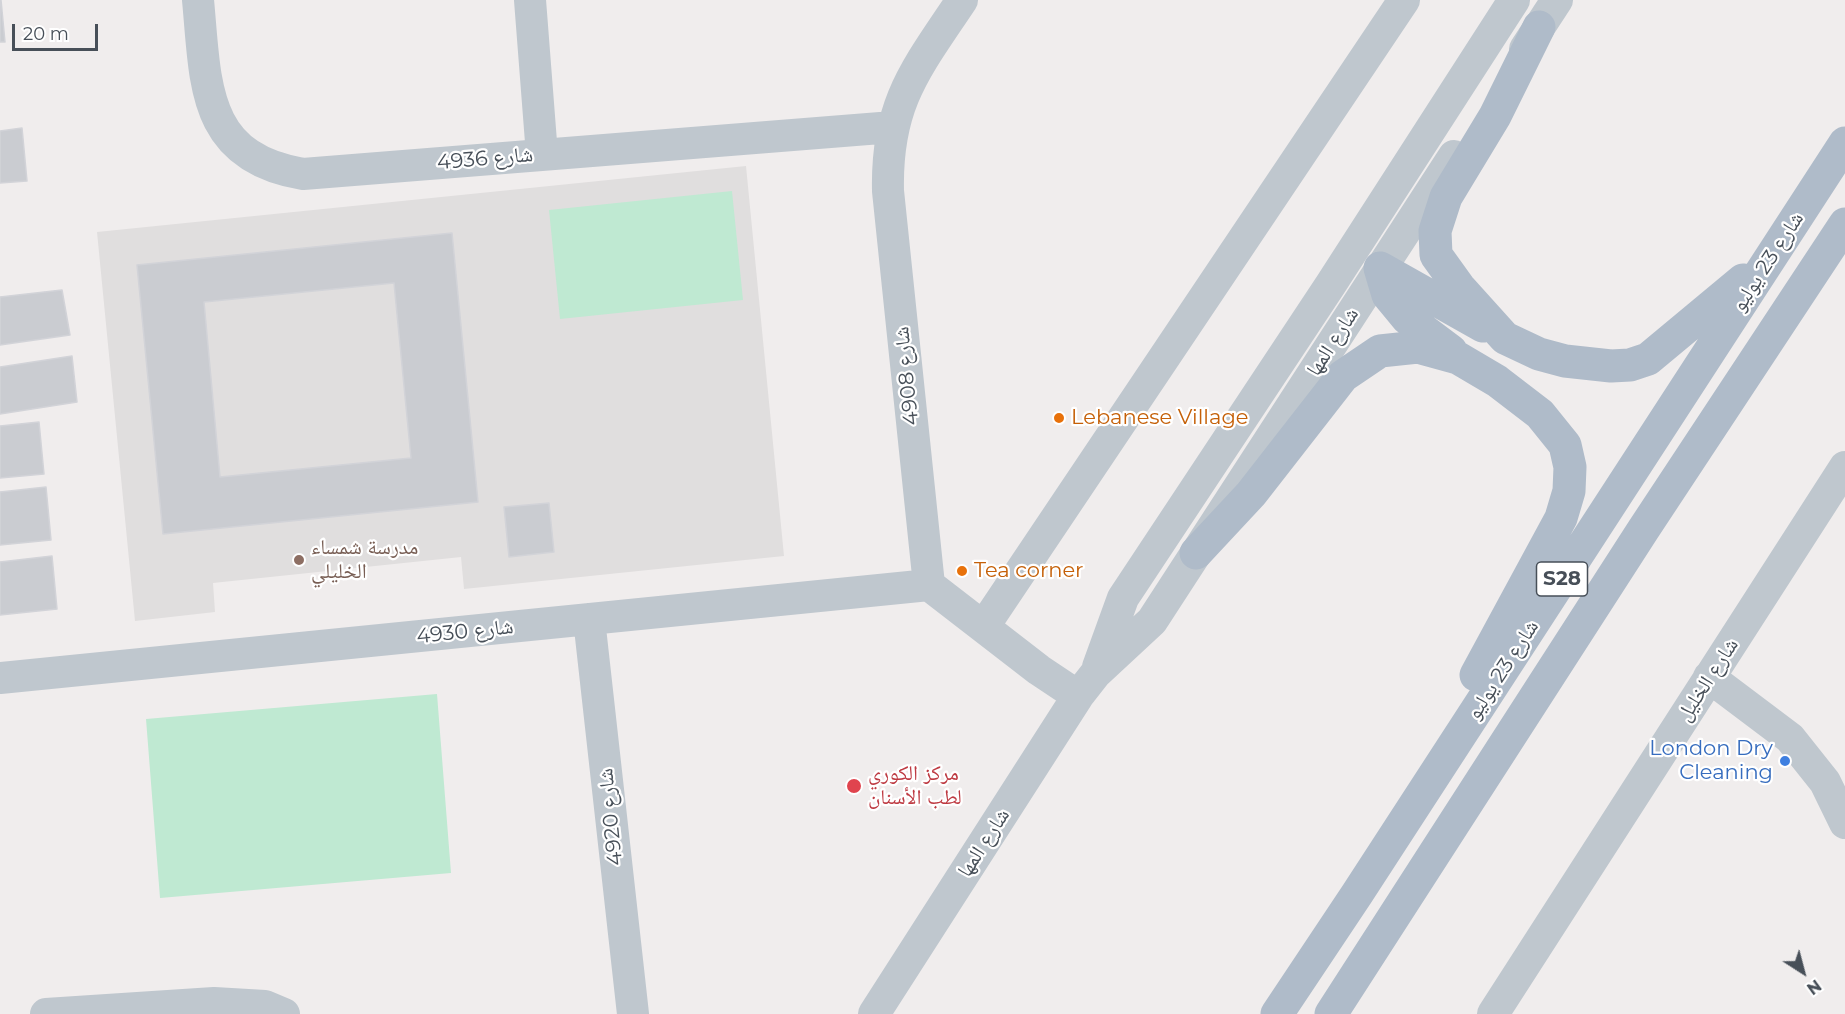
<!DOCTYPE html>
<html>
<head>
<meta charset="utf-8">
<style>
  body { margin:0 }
  #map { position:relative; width:1845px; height:1014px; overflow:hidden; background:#f0eded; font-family:Montserrat,sans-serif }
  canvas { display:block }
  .north { position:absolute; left:1773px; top:942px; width:60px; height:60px; -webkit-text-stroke:4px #fff; paint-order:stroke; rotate:144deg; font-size:16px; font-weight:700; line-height:24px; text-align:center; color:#474f58 }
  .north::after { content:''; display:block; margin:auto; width:21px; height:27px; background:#474f58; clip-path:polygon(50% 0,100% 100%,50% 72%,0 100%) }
  .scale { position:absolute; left:12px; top:24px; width:86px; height:27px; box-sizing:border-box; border:3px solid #474f58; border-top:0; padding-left:8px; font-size:18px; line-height:21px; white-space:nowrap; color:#474f58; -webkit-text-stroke:4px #fff; paint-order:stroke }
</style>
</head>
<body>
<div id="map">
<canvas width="1845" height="1014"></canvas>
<div class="north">N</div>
<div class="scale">20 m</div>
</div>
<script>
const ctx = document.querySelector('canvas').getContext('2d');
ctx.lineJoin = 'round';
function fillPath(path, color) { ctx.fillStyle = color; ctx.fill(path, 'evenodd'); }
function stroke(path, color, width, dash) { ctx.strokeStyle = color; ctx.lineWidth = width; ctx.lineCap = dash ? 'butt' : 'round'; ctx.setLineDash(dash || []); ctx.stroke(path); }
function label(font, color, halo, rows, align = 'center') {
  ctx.font = font + ' Montserrat,"Noto Naskh Arabic",sans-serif'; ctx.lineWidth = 4.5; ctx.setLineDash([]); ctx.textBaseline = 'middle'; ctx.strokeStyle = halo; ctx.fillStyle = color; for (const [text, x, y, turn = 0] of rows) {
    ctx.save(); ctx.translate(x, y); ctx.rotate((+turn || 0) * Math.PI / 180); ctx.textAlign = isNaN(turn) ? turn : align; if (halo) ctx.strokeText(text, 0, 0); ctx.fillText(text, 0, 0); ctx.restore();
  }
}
fillPath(new Path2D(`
  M746 166 784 556 464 589 461 557 213 583 215 612 135 621 97 232Z`), '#e0dede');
fillPath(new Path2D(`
  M732 191 743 300 560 319 549 210Z
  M437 694 451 873 160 898 146 719Z`), '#bfe9d2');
const building = new Path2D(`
  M0 0H1L5 42H0Z
  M22 128 27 181 0 183V131Z
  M452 233 478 502 163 534 137 265ZM394 283 411 458 220 477 204 302Z
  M62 290 70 335 0 345V297Z
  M72 356 77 402 0 414V367Z
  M39 422 44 474 0 478V426Z
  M46 487 51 540 0 545V492Z
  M549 503 554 552 509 557 504 507Z
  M52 556 57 609 0 615V562Z`);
fillPath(building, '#caccd1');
stroke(building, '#d2d3d8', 1.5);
stroke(new Path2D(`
  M198 0C206 83 201 157 303 174L893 127
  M530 0 542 155
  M962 0C916 69 886 103 888 191L929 585 1039 670 1078 696
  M1525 49 1557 0
  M589 619 633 1014
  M984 626 1404 0
  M1098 667 1123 598 1331 284 1514 0
  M1709 677 1790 738 1825 782 1845 823
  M0 678 929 585
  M46 1014 214 1003 265 1006 284 1014
  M874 1014 1078 696 1096 673 1152 621 1454 156
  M1493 1014 1845 467`), '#bfc7ce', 32);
stroke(new Path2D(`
  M1539 27 1495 116 1446 197 1435 231 1436 255 1459 287 1505 338 1539 354 1565 361 1611 366 1630 365 1648 359 1743 280
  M1380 268 1483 326
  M1380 268 1388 295 1407 318 1451 351
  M1196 553 1251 494 1343 376 1380 351 1418 347 1458 358 1497 381 1540 414 1565 445 1570 467 1569 491 1561 518 1476 675
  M1277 1014 1357 894 1845 143
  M1331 1014 1643 530 1845 224`), '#afbbc9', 33);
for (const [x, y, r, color] of [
  [1059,418,6,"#e8710a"],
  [299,560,6,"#8d6e63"],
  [962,571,6,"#e8710a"],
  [1785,761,6,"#3f7fe0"],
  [854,786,8,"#e0444e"]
]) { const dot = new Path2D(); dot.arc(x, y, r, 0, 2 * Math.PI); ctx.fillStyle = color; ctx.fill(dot); stroke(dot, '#fff', 2); }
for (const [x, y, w] of [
  [1562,579,51]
]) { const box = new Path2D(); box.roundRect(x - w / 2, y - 17, w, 34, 4.5); ctx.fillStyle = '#fff'; ctx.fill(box); stroke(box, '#474f58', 1.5); }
label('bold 20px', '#474f58', null, [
  ["S28",1562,579]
]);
label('21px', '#474f58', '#fff', [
  ["4936 شارع",485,159,-5],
  ["شارع 23 يوليو",1768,262,-57],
  ["شارع المها",1333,342,-57],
  ["4908 شارع",907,376,-96],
  ["4930 شارع",465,632,-6],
  ["شارع 23 يوليو",1503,670,-57],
  ["شارع الخليل",1708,680,-57],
  ["4920 شارع",611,817,-96],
  ["شارع المها",984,843,-57]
]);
label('21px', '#c56008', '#fff', [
  ["Lebanese Village",1071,418],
  ["Tea corner",974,571]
], 'left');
label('21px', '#785e54', '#fff', [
  ["مدرسة شمساء",311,548],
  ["الخليلي",311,572]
], 'left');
label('21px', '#366cbe', '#fff', [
  ["London Dry",1773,749],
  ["Cleaning",1773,773]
], 'right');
label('21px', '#be3a42', '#fff', [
  ["مركز الكوري",868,774],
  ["لطب الأسنان",868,798]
], 'left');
</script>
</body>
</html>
